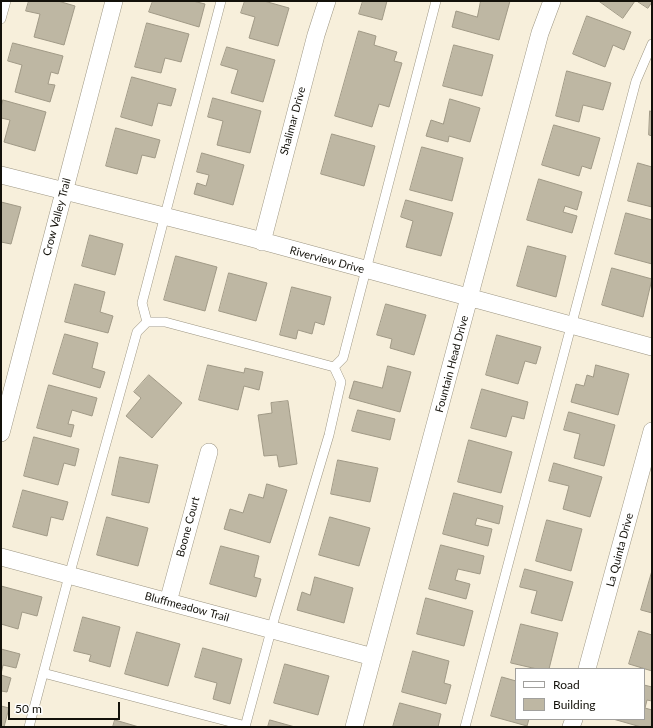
<!DOCTYPE html>
<html>
<head>
<meta charset="utf-8">
<style>
  body { margin:0 }
  #map { position:relative; width:653px; height:728px; overflow:hidden; background:#f7efdb; font-family:Lato,sans-serif }
  canvas { display:block }
  .frame { position:absolute; inset:0; border:2px solid #13110a; pointer-events:none }
  .legend { position:absolute; left:515px; top:668px; width:130px; height:52px; box-sizing:border-box; background:#fff; border:1px solid #a1a09d; margin:0; padding:5px 7px; list-style:none; font-size:12px; color:#13110a }
  .legend li { display:flex; align-items:center; gap:8px; height:20px }
  .legend b { width:20px; border:1px solid #a1a09d }
  .scale { position:absolute; left:8px; top:702px; width:112px; height:18px; box-sizing:border-box; border:2px solid #13110a; border-top:0; padding-left:5px; font-size:12px; line-height:14px; white-space:nowrap; color:#13110a; -webkit-text-stroke:3px #fff; paint-order:stroke }
</style>
</head>
<body>
<div id="map">
<canvas width="653" height="728"></canvas>
<div class="frame"></div>
<ul class="legend">
<li><b style="height:5px;background:#fff"></b>Road</li>
<li><b style="height:11px;background:#beb7a3"></b>Building</li>
</ul>
<div class="scale">50 m</div>
</div>
<script>
const ctx = document.querySelector('canvas').getContext('2d');
ctx.lineJoin = 'round';
function fillPath(path, color) { ctx.fillStyle = color; ctx.fill(path, 'evenodd'); }
function stroke(path, color, width, dash) { ctx.strokeStyle = color; ctx.lineWidth = width; ctx.lineCap = dash ? 'butt' : 'round'; ctx.setLineDash(dash || []); ctx.stroke(path); }
function label(font, color, halo, rows, align = 'center') {
  ctx.font = font + ' Lato,sans-serif'; ctx.lineWidth = 3.5; ctx.setLineDash([]); ctx.textBaseline = 'middle'; ctx.strokeStyle = halo; ctx.fillStyle = color; for (const [text, x, y, turn = 0] of rows) {
    ctx.save(); ctx.translate(x, y); ctx.rotate((+turn || 0) * Math.PI / 180); ctx.textAlign = isNaN(turn) ? turn : align; if (halo) ctx.strokeText(text, 0, 0); ctx.fillText(text, 0, 0); ctx.restore();
  }
}
const building = new Path2D(`
  M29 1H58L75 6 64 45 34 37 40 14 26 11Z
  M153 1H193L205 4 199 27 149 12Z
  M245 1H264L289 8 278 46 249 38 255 17 241 13Z
  M363 1H387L382 20 359 14Z
  M481 1H510L499 40 452 27 456 11 477 17Z
  M599 1H635L623 18Z
  M637 1H652V2L648 8Z
  M587 16 631 32 624 50 613 45 605 67 573 54Z
  M147 23 189 34 181 62 165 58 161 73 135 67Z
  M359 31 376 36 374 45 397 52 394 61 402 63 389 107 379 104 372 127 335 116Z
  M13 43 63 56 58 74 51 72 48 84 55 85 50 102 15 92 22 65 8 61Z
  M454 45 493 55 482 96 443 86Z
  M227 47 275 60 263 102 231 93 238 70 221 65Z
  M567 71 611 83 603 110 583 105 579 122 556 116Z
  M132 77 176 89 171 106 158 103 152 126 121 117Z
  M213 98 261 111 250 153 217 145 223 121 208 117Z
  M450 99 480 108 470 142 449 136 448 142 426 136 431 120 443 124Z
  M3 100 46 112 35 151 4 142 10 120 1 118Z
  M650 111 652 112V136L649 135Z
  M554 125 600 138 591 169 582 166 579 176 542 165Z
  M116 128 160 140 155 158 142 155 137 174 106 166Z
  M332 134 375 146 364 186 321 174Z
  M422 147 463 158 452 201 410 190Z
  M202 153 244 165 233 205 194 194 197 183 206 186 209 175 197 172Z
  M638 163 652 167V207L628 201Z
  M539 179 582 192 577 210 565 206 563 212 577 216 572 233 527 220Z
  M406 200 453 213 441 256 406 247 413 221 401 217Z
  M1 202 21 207 11 244 1 242Z
  M626 213 652 220V264L615 254Z
  M90 235 123 244 115 275 82 266Z
  M528 246 566 256 556 297 517 286Z
  M176 256 217 267 205 311 164 300Z
  M612 268 652 279 643 317 602 305Z
  M229 273 267 283 256 321 219 311Z
  M75 284 105 292 100 312 113 316 108 333 65 322Z
  M292 287 331 297 324 325 315 322 312 334 298 330 296 339 280 335Z
  M386 304 426 315 414 355 390 348 392 339 377 335Z
  M65 334 98 343 92 368 105 372 100 388 53 374Z
  M497 335 541 347 536 364 525 361 518 384 486 375Z
  M208 365 244 373 245 368 263 372 259 390 244 386 238 410 199 400Z
  M596 365 629 374 618 415 571 402 576 384 584 386 587 375 593 377Z
  M388 366 411 372 400 412 349 398 354 381 382 388Z
  M149 375 182 403 152 438 126 416 141 398 134 392Z
  M49 385 97 398 92 416 72 410 68 424 74 425 71 437 37 428Z
  M482 389 528 402 524 419 512 416 506 437 471 428Z
  M288 401 297 464 279 467 277 455 264 456 258 415 272 413 271 403Z
  M358 410 395 419 390 440 352 431Z
  M569 412 615 425 604 466 574 458 580 434 564 430Z
  M34 437 79 449 75 466 64 463 58 485 24 476Z
  M469 440 512 452 501 493 458 482Z
  M120 457 158 465 149 503 112 495Z
  M338 460 378 468 370 502 331 494Z
  M554 463 602 477 590 517 563 509 569 486 549 481Z
  M267 484 287 490 270 543 224 529 230 509 243 513 249 494 263 498Z
  M23 490 68 502 63 520 51 517 47 536 13 527Z
  M454 493 503 506 499 524 477 518 475 525 492 529 488 546 443 534Z
  M107 517 148 528 138 566 97 555Z
  M330 517 370 528 359 566 319 555Z
  M547 520 582 529 571 571 536 561Z
  M441 545 484 556 480 574 458 569 455 580 470 584 466 599 429 589Z
  M221 546 259 556 254 577 261 579 256 597 210 584Z
  M525 569 573 582 562 621 531 613 537 591 520 587Z
  M652 571V613L641 610Z
  M315 577 353 588 344 623 297 610 302 592 310 595Z
  M1 586 42 597 37 616 22 612 18 629 1 624Z
  M426 598 473 611 464 646 417 634Z
  M83 617 120 627 110 667 89 661 91 655 74 651Z
  M521 624 558 633 549 669H537L511 663Z
  M639 631 652 635V671L629 664Z
  M137 632 180 644 168 686 125 674Z
  M203 648 242 659 230 704 213 699 217 683 195 677Z
  M1 649 20 654 16 668 3 665 1 674Z
  M413 651 449 661 444 683 451 685 446 704 402 692Z
  M285 664 329 676 318 715 274 703Z
  M1 675 11 678 7 692 1 691Z
  M502 677 516 681V719H529L527 726 491 716Z
  M644 685 652 687V701L647 700 645 708 652 710V727H641L613 719H644Z
  M400 703 441 714 438 727H393Z
  M1 706 9 708 4 727H1Z
  M115 720 139 727H113Z
  M270 720 295 727H268Z`);
fillPath(building, '#beb7a3');
stroke(building, '#a09986', 1);
const service = new Path2D(`
  M1 19 6 1
  M147 322 142 303 221 1
  M43 673 246 726
  M29 727 69 576 137 332 147 322H165L334 367 343 358 436 1
  M245 727 275 616 329 435 341 382 334 367
  M465 727 636 81 652 44`);
const minor = new Path2D(`
  M1 175 251 238 652 347
  M262 242 316 35 327 1
  M1 433 114 1
  M1 557 373 657
  M168 602 209 452
  M587 669 652 431
  M354 727 540 33 552 1
  M571 727 574 719`);
stroke(service, '#9c9582', 10);
stroke(minor, '#9c9582', 18);
stroke(service, '#fff', 9);
stroke(minor, '#fff', 17);
label('11px', '#13110a', '#fff', [
  ["Shalimar Drive",293,121,-75],
  ["Crow Valley Trail",57,217,-75],
  ["Riverview Drive",327,260,15],
  ["Fountain Head Drive",452,364,-75],
  ["Boone Court",188,527,-75],
  ["La Quinta Drive",620,550,-75],
  ["Bluffmeadow Trail",187,607,15]
]);
</script>
</body>
</html>
